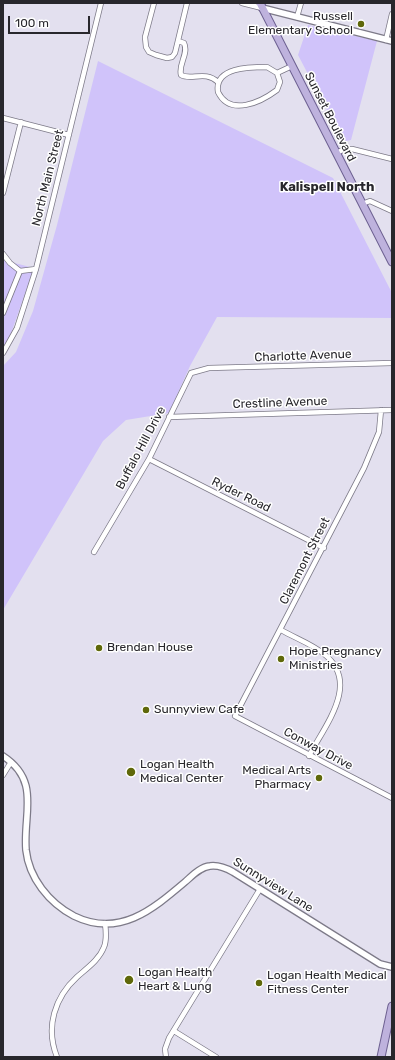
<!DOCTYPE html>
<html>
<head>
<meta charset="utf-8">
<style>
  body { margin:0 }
  #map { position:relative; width:395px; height:1060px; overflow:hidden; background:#e3e0ef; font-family:Rubik,sans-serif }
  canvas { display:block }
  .frame { position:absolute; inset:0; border:4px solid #28272c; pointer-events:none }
  .scale { position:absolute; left:8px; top:16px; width:82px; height:18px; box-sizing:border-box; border:2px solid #28272c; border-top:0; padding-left:5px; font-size:12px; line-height:14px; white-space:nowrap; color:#28272c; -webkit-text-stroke:3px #fff; paint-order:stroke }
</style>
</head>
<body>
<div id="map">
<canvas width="395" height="1060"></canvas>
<div class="frame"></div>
<div class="scale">100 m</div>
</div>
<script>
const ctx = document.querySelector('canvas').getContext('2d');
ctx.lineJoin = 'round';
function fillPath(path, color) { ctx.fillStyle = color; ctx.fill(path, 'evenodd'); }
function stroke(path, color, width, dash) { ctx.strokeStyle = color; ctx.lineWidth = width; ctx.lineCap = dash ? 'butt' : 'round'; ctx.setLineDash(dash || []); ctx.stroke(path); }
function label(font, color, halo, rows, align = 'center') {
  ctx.font = font + ' Rubik,sans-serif'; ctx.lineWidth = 3; ctx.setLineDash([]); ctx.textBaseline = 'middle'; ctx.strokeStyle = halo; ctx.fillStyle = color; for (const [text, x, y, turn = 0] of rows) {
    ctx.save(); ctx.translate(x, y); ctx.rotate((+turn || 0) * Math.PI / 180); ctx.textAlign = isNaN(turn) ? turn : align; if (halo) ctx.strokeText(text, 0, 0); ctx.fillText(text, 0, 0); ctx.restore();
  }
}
fillPath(new Path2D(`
  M308 25 377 41 351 140 346 141 342 139 298 55Z
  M98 61 333 178 392 293V318L217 317 190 366 169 413 126 420 103 441 3 610V366L16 352 33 311 57 225Z
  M3 260 34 268 8 342 3 347Z`), '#d0c3fa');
const minor = new Path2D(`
  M154 3 145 37 146 47 149 52 156 55 167 58 172 57 175 53 187 3
  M242 3 262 8
  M297 17 301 3
  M386 40 392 14
  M178 41 184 43C189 54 178 64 181 75 191 81 205 70 218 82
  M277 73 280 82 277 90C261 102 230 117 218 92 214 67 250 67 267 67L277 73 292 66
  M3 118 69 135
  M336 153 345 149H352L392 159
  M3 193 21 122
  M362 204 370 201 392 211
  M3 254 10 263 20 271 36 269
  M3 313 20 271
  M3 353 17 328 36 269 101 3
  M381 410 379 432 364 468 235 716 392 798
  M169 417 392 410
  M149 459 324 548
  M94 552 149 459 191 373 209 368 392 363
  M281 630C295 638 312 644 324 654 361 683 325 725 309 756
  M3 775 11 762
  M174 1031 216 1057
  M57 1057C45 1027 55 997 77 977 87 968 99 960 104 947 107 940 106 931 105 923
  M166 1057 165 1049 169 1038 260 889`);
const tertiary = new Path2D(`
  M262 8 392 41
  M3 756C41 781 23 813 26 850 29 878 49 903 74 916 119 938 152 910 185 882 192 876 200 867 210 866 218 865 226 868 233 872L380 964 392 967`);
const primary = new Path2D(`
  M260 3 392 262
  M381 1057 392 1006`);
stroke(minor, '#7d7a88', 6);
stroke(tertiary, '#7d7a88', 8);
stroke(primary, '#6d6091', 9);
stroke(minor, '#fff', 4.5);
stroke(tertiary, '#fff', 5.5);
stroke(primary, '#beb2dd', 7);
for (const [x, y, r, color] of [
  [361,24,4,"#5f680a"],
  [99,648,4,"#5f680a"],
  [281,659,4,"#5f680a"],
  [146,710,4,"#5f680a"],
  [131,772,5,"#5f680a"],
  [319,778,4,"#5f680a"],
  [129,980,5,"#5f680a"],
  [259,983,4,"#5f680a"]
]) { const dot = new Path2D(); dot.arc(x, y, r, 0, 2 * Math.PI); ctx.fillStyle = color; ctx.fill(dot); stroke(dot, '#fff', 1.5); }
label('12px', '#28272c', '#fff', [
  ["Russell",353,17,"right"],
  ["Elementary School",353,31,"right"],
  ["Brendan House",107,648],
  ["Hope Pregnancy",289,652],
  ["Ministries",289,666],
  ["Sunnyview Cafe",154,710],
  ["Logan Health",140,765],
  ["Medical Center",140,779],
  ["Medical Arts",311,771,"right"],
  ["Pharmacy",311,785,"right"],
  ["Logan Health",138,973],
  ["Heart & Lung",138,987],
  ["Logan Health Medical",267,976],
  ["Fitness Center",267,990]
], 'left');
label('12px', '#28272c', '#fff', [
  ["Sunset Boulevard",330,117,63],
  ["North Main Street",48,178,-76],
  ["Charlotte Avenue",303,356,-2],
  ["Crestline Avenue",280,403,-2],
  ["Buffalo Hill Drive",141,448,-62],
  ["Ryder Road",241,495,26],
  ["Claremont Street",305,561,-63],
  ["Conway Drive",318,749,28],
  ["Sunnyview Lane",273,885,32]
]);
label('bold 13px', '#28272c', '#fff', [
  ["Kalispell North",327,187]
]);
</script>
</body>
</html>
